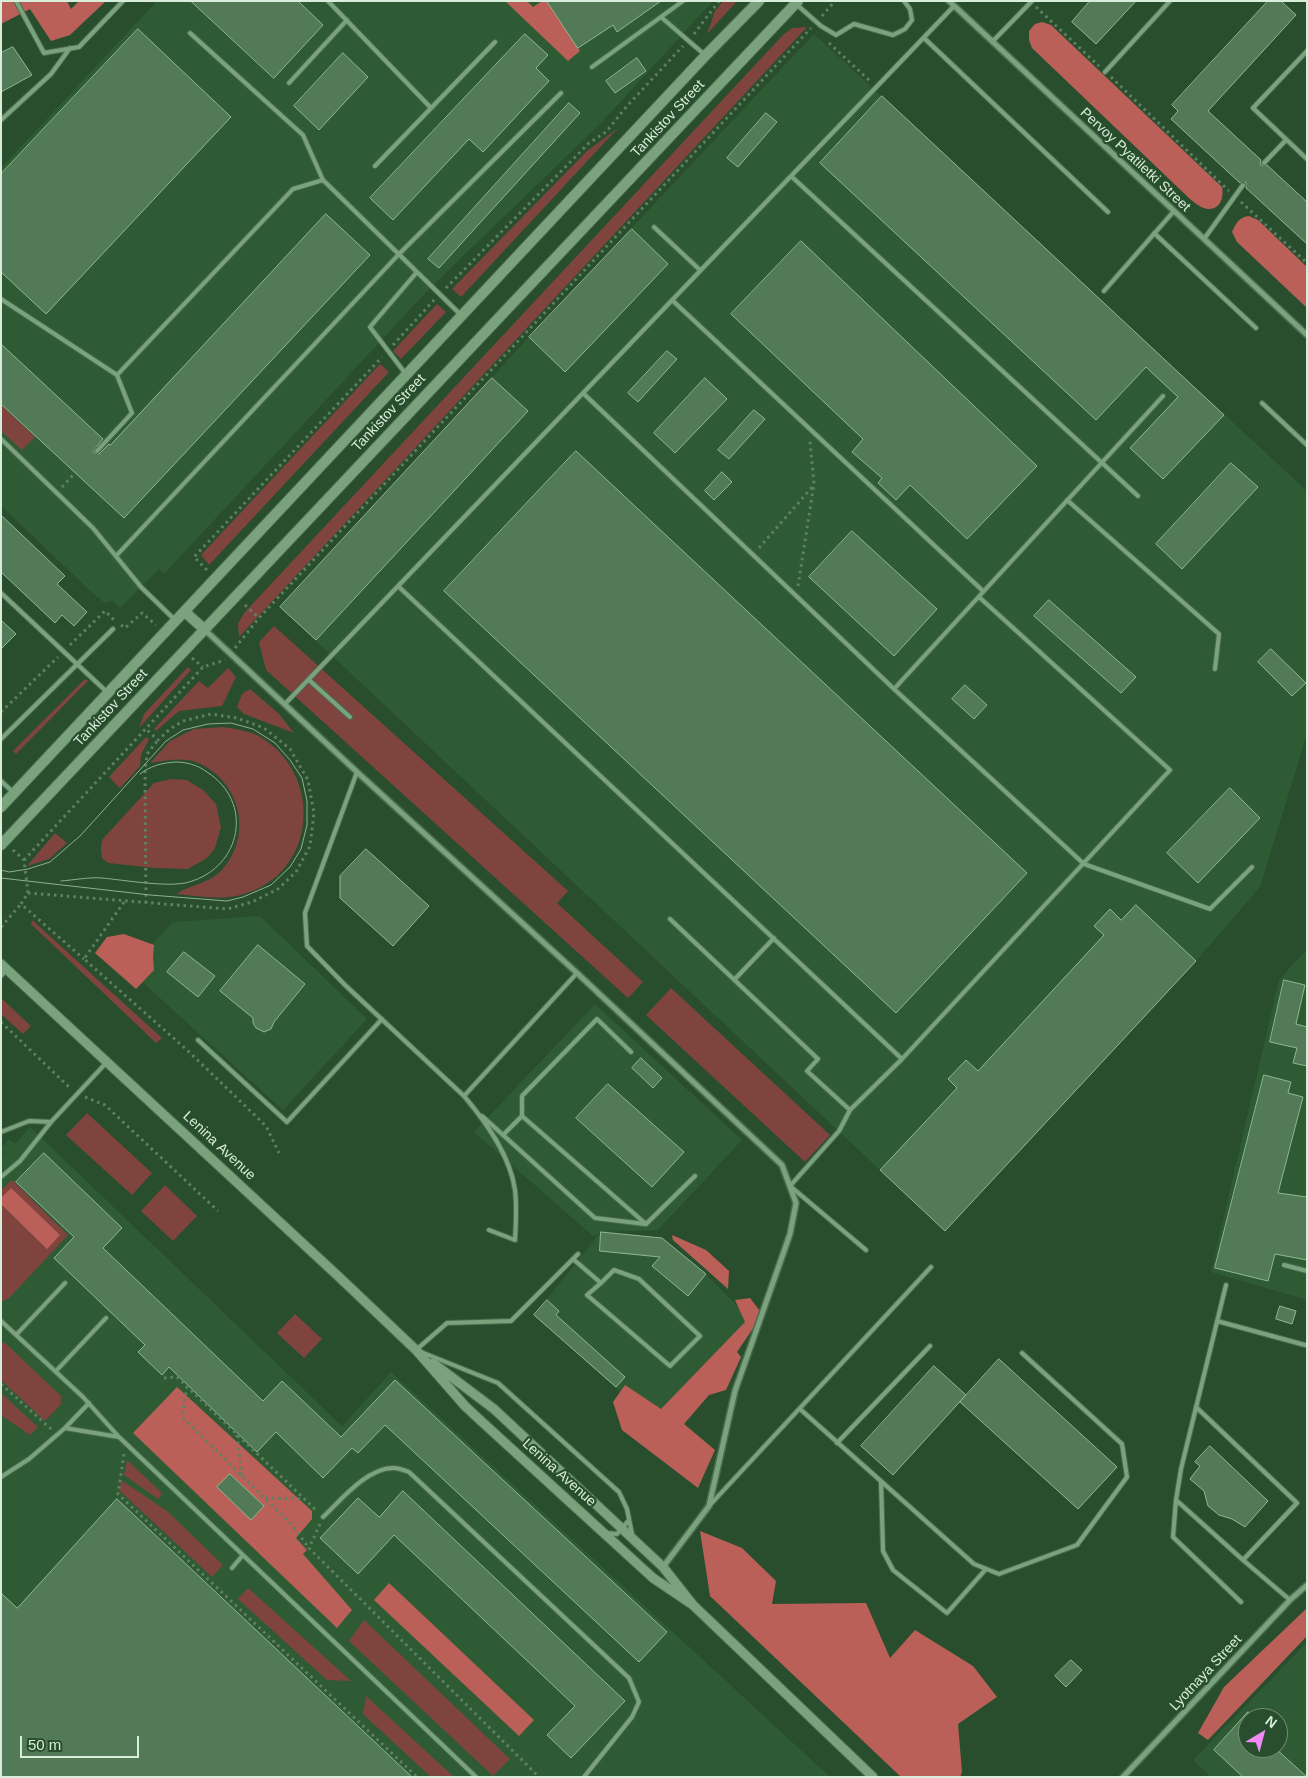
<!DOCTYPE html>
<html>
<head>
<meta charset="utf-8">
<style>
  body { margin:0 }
  #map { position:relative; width:1308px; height:1778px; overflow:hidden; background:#284e2d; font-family:Helvetica,sans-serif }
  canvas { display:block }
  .frame { position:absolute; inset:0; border:2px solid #d9eeda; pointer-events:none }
  .north { position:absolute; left:1238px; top:1708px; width:50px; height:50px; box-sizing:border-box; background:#284e2d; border:1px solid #6f8e72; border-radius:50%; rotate:37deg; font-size:14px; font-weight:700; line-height:20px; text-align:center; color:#d9eeda }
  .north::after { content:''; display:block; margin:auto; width:18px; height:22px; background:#f18af4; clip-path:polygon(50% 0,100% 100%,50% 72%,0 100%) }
  .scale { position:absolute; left:20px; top:1736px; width:119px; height:22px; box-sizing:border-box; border:2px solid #d9eeda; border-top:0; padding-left:6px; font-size:15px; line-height:18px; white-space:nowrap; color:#d9eeda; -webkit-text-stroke:4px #284e2d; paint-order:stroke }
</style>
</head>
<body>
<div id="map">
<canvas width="1308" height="1778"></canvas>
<div class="frame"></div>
<div class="north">N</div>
<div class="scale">50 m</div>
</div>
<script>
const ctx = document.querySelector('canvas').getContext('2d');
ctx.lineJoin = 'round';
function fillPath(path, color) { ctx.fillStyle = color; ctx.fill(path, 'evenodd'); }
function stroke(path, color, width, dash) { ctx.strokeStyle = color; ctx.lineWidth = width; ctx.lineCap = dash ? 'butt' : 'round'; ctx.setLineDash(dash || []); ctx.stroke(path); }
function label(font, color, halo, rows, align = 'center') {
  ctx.font = font + ' Helvetica,sans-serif'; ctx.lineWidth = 4.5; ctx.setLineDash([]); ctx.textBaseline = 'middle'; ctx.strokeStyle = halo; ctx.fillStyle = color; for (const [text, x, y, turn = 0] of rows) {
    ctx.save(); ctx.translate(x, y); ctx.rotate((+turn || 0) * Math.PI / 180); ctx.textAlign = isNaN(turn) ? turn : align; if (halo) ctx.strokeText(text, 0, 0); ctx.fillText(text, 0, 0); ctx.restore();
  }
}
fillPath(new Path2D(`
  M157 1H713L601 123 429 289 164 574 159 569 120 608 112 601 105 603 97 597 1 506V168Z
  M814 34 1307 491V734L1260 887 1196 961 945 1231 280 607 529 337Z
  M260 916 367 1019 283 1110 128 969 173 922Z
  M1307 949V1300L1211 1272 1279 980Z
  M595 1004 742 1140 658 1230 602 1232 660 1238 706 1274 750 1319 657 1425 534 1315 600 1233 593 1236 474 1132Z
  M30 1127 342 1426 391 1372 830 1777H1V1155L4 1154 1 1148 9 1139 15 1144Z
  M1307 1642V1777H1211L1193 1760ZM1248 1718H1278V1748H1248Z`), '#2e5b33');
fillPath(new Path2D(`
  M723 1H737L707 34 715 11Z
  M807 27 239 637 238 624 244 613 783 35 792 28Z
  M618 128 461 297 452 289 587 151Z
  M437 304 446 312 401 359 393 351Z
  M380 364 389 372 209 565 201 555Z
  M1 405 35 437 22 450 1 431Z
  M274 626 568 891 557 903 643 982 628 998 266 670 259 642Z
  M188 667 191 670 139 728 144 714Z
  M228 668 236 677 222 706 179 711 156 731 154 729 199 681 208 688Z
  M85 679 88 681 16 754 13 751Z
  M250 689 279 714 294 733 244 714 237 707 242 694Z
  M223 727C236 729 251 731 262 738 324 777 316 873 244 894 222 901 199 896 176 894 190 885 209 883 221 871 254 836 241 780 196 762 181 757 165 761 150 763L170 741 194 729Z
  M146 737 149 739 141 755 140 766 120 788 109 777Z
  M171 779 187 780 203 790 216 804 221 827 215 848 207 858 188 869 155 868 108 863 102 858 101 849 102 840 154 783Z
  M55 833 67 843 49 859 27 866Z
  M32 920 162 1038 156 1043 31 924Z
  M671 988 830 1135 805 1162 646 1015Z
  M1 998 31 1026 23 1034 1 1014Z
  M87 1113 152 1173 132 1195 66 1135Z
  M12 1180 68 1235 9 1298 1 1302V1190Z
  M165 1185 197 1216 173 1241 141 1211Z
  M295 1314 322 1339 304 1358 277 1333Z
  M4 1342 61 1396V1404L45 1421 1 1380V1345Z
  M1 1393 38 1427 30 1435 1 1415Z
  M127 1460 162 1493 158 1499 124 1475Z
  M121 1480 167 1511 223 1565 212 1577 120 1491Z
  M248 1588 351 1681 327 1680 238 1599Z
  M364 1620 510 1759 493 1776 349 1641Z
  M366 1696 454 1777H431L363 1714Z`), '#80443e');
fillPath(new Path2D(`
  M1 1H67L71 9 79 1H106L70 35 51 41 30 9 1 24Z
  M505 1H527L533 7 542 1H547L580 51 568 61Z
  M1042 22 1051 25 1222 187C1224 196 1221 209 1209 209 1202 209 1195 203 1190 199L1032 48 1029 40V31L1035 24Z
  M1249 216 1258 220 1307 267V308L1237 242 1232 232C1236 223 1239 217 1249 216Z
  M124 934 154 945 153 957 154 970 136 989 95 953 107 937Z
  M11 1188 60 1235 47 1249 1 1204V1198Z
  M672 1235 706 1250 729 1271 728 1289 673 1240Z
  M750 1298 760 1311 756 1324 737 1352 741 1357 726 1390 709 1395 684 1424 715 1450 698 1488 622 1430 613 1402 625 1385 661 1409 745 1322 735 1300Z
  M177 1387 312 1511V1519L296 1538 307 1550 303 1554 352 1610 337 1628 133 1433Z
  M700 1531 742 1548 776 1581 772 1604 866 1603 890 1658 915 1630 973 1666 997 1697 958 1724 962 1772 960 1777H901L710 1596Z
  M389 1583 534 1720 519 1736 374 1600Z
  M1307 1608V1636L1208 1740 1198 1733 1224 1687Z`), '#bb6058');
const building = new Path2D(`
  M191 1H298L323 25 274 78Z
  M547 1H661L617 32 613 25 578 48Z
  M1090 1H1136L1096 44 1072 22Z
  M1268 1H1281L1296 15 1208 111 1261 160 1260 164 1262 166 1267 165 1307 202V244L1246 188V182L1240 183 1171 119 1178 111 1172 105Z
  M138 29 231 117 46 314 1 272V174Z
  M525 34 548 55 536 68 549 81 483 152 469 139 393 220 370 198Z
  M13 47 32 75 1 92V53Z
  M343 53 368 77 319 130 294 106Z
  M637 58 646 71 615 93 606 81Z
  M882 96 1224 415 1163 479 1130 448 1178 397 1146 367 1096 420 820 163Z
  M569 103 580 113 439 268 428 259Z
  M766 113 777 122 738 167 727 158Z
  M326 214 370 255 124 518 1 404V344L103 439 94 450V453L99 454 109 444 110 445Z
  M632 229 668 264 565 372 529 337Z
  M801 241 1037 466 967 539 910 485 896 500 878 483 882 478 852 452 863 439 731 314Z
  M667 351 677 359 638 402 628 393Z
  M492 378 528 411 316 640 280 607Z
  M705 378 727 399 675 453 654 433Z
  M754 410 765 419 729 459 718 450Z
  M576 451 1027 873 896 1013 444 591Z
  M1231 463 1258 487 1182 569 1156 544Z
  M722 472 732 482 714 500 705 491Z
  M1 515 65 576 57 584 87 612 74 626 62 615 55 623 1 572Z
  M852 531 937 609 894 656 809 577Z
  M1049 600 1136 677 1121 693 1034 616Z
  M1 620 16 634 1 649Z
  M1271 649 1306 683 1292 696 1258 662Z
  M965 685 987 705 974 719 952 699Z
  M1230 788 1260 818 1198 883 1167 853Z
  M366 849 429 906 393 946 340 898V876Z
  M1136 905 1196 961 945 1231 880 1170 957 1088 948 1079 966 1060 978 1071 1104 935 1094 926 1110 909 1121 920Z
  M258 945 305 984 274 1022 271 1029 264 1032 256 1028 253 1023V1018L220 991Z
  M184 952 215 976 198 997 167 972Z
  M1284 980 1305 985 1296 1024 1307 1027V1066L1293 1063 1297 1048 1270 1042Z
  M641 1058 662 1078 653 1088 632 1068Z
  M1264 1075 1291 1082 1288 1093 1303 1097 1278 1193 1307 1197V1260L1275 1254 1268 1281 1215 1268Z
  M608 1084 684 1152 652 1187 576 1118Z
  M44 1153 122 1228 103 1248 263 1401 282 1381 341 1437 395 1380 667 1632 639 1662 385 1425 358 1453 352 1448 323 1478 276 1432 257 1452 169 1367 162 1375 138 1352 145 1345 54 1258 74 1237 16 1182Z
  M601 1232 662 1238 706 1274 688 1296 652 1266 660 1257 600 1251Z
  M547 1300 559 1311 556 1315 625 1377 616 1387 534 1315Z
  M1280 1306 1296 1311 1292 1324 1276 1319Z
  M999 1359 1117 1467 1078 1509 960 1402Z
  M934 1366 966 1395 893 1475 861 1446Z
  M1210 1446 1268 1501 1245 1527 1232 1519 1219 1515 1208 1506 1204 1491 1190 1479 1200 1466 1195 1462Z
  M230 1474 264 1506 251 1520 217 1487Z
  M403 1491 625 1701 571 1758 547 1735 575 1706 394 1535 358 1574 320 1538 358 1498 379 1517Z
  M117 1499 412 1777H1V1593L17 1608Z
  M1071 1660 1082 1670 1066 1687 1055 1676Z
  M1248 1712V1748H1275L1307 1777H1243L1214 1750Z`);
fillPath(building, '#527a56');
stroke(building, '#8fb891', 1);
const service = new Path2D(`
  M16 1 44 53 79 47 123 1
  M328 1 431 108
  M796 4 821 26 836 35 854 24 893 35 905 29 912 20 910 9 904 1
  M661 17 705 55
  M190 33 303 135 323 180 417 272
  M924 38 1108 212
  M992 42 1032 1
  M1307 51 1253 108 1307 159
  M592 67 683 1
  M1105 72 1170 1
  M289 83 347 20
  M1 120 51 74 70 48
  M1264 163 1286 140
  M375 166 495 42
  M791 176 1138 496
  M654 227 700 270
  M1154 233 1256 328
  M1204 239 1243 185
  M1104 291 1174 211
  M1 299 117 375 293 189 323 180
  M672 300 983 591
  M405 373 370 327 417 272 460 314
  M583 393 894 689 1084 864 1210 909 1252 867
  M1262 403 1307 445
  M1 439 93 528 141 587 175 620
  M97 451 132 413 117 375
  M1067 500 1219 634 1215 669
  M116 556 399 254 561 93
  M398 586 902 1059
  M1 593 108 693
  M309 680 350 717
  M894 689 1163 396
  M285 704 954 6
  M1 739 113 629
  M357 772 305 913 307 946 345 985 464 1096C486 1122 510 1155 515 1190 517 1206 516 1223 515 1240L489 1230
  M1 781 14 793
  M670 919 818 1059 807 1071 850 1110
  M1 976 7 969
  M735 979 774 938
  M198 1040 287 1122 382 1019
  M464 1096 577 973
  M482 1116 595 1218 645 1224
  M522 1116 646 1224 695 1176
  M1 1132 29 1121 51 1122
  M503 1135 522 1116V1096L597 1019 631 1052
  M1 1177 20 1161 51 1122 106 1063
  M866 1250 790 1186 839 1131 850 1110 902 1059 1170 770 979 597
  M578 1254 511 1321 447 1323 416 1350 498 1383 619 1492 627 1509 632 1534
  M573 1259 601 1283 587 1295 670 1366 700 1336 639 1279 614 1270 601 1283
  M1284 1265 1307 1271
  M1226 1285 1181 1469 1176 1500 1243 1560 1290 1600
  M1 1321 83 1397 119 1437 476 1777
  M1217 1321 1305 1345
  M16 1335 65 1283
  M56 1371 106 1318
  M1196 1407 1297 1503 1243 1560
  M800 1409 974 1564 999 1574 1077 1545 1127 1477 1122 1444 1022 1353
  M65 1428 89 1403
  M837 1443 930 1346
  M1 1477 29 1459 65 1428 119 1437
  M881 1481 883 1551 893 1570 947 1613 986 1569
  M1176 1500 1173 1537 1241 1602
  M709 1506 931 1267
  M323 1517C341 1500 367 1468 393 1468 398 1468 404 1470 409 1472L629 1678 639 1702 632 1717 584 1777
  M607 1533 617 1534 629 1520
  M232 1568 243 1555`);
const minor = new Path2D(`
  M949 1 1307 335
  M204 629 357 772 577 973 782 1165 796 1203 790 1234 735 1391 709 1506 663 1567
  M1123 1777 1290 1600 1307 1585`);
const tertiary = new Path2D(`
  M1 964 338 1276 416 1350 465 1406 480 1420 653 1578 693 1605
  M433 1363 494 1409 663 1567 693 1605 873 1777`);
const secondary = new Path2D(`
  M185 612 204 629
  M1 807 706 55 759 1
  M1 845 798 1`);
stroke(service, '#4a6c4f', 6);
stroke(minor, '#4a6c4f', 8);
stroke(tertiary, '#4a6c4f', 11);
stroke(secondary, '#4a6c4f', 12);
stroke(new Path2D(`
  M1036 7 1099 66
  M822 16 835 1
  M694 34 719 1
  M829 43 870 81
  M1111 77 1229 191
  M1241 202 1307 263
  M446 288 589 143 606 132 627 106 683 46
  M393 345 435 299
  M62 487 75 473
  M759 548 814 485
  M207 570 194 557 382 357
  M798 586 814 484 810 441
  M245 605 259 618
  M121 625 125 628 142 613 156 625
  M70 645 105 611 114 620
  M235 648 259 618 811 28
  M192 658 203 667
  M1 712 58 657
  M13 850 24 860 28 893 21 904 84 959
  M24 860 203 667 225 660
  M28 893 227 909 252 902 278 889 296 872 310 846 314 813 308 780 290 749 264 728 237 718 211 714 183 721 170 729 158 740 146 729
  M124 902 84 959 187 1050 266 1126 279 1153
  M146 903 145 770 147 754 158 740
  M1 927 21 904
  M1 1022 71 1089
  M85 1097 105 1105 218 1211
  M164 1378 177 1377 317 1511
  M1 1384 51 1429
  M187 1386 182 1417 291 1524 309 1548
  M237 1435 242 1476
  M124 1454 118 1494 417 1777
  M265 1498 303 1499
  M320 1524 309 1548 539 1777`), '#608063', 3, [2.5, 4]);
stroke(service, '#7aa37d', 4);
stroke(minor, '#7aa37d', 5);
stroke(tertiary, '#7aa37d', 9);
stroke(secondary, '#7aa37d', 10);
stroke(new Path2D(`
  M1 870 9 872 28 869 50 862 81 835 166 741 183 730 208 724 231 723 253 729 275 743 290 760 302 778 307 801V825L301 849 290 867 271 885 243 897 227 901 150 895 1 878
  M61 881C74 880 89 877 102 878 124 880 170 888 189 882 242 867 254 802 207 772 198 765 186 762 175 762 162 763 150 766 140 774`), '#92ad94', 1);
label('14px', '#d9eeda', '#284e2d', [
  ["Tankistov Street",668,119,-47],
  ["Pervoy Pyatiletki Street",1135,160,43],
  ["Tankistov Street",389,413,-47],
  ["Tankistov Street",111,708,-47],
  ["Lenina Avenue",219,1146,43],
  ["Lenina Avenue",559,1473,42],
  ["Lyotnaya Street",1206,1673,-47]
]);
</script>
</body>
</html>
